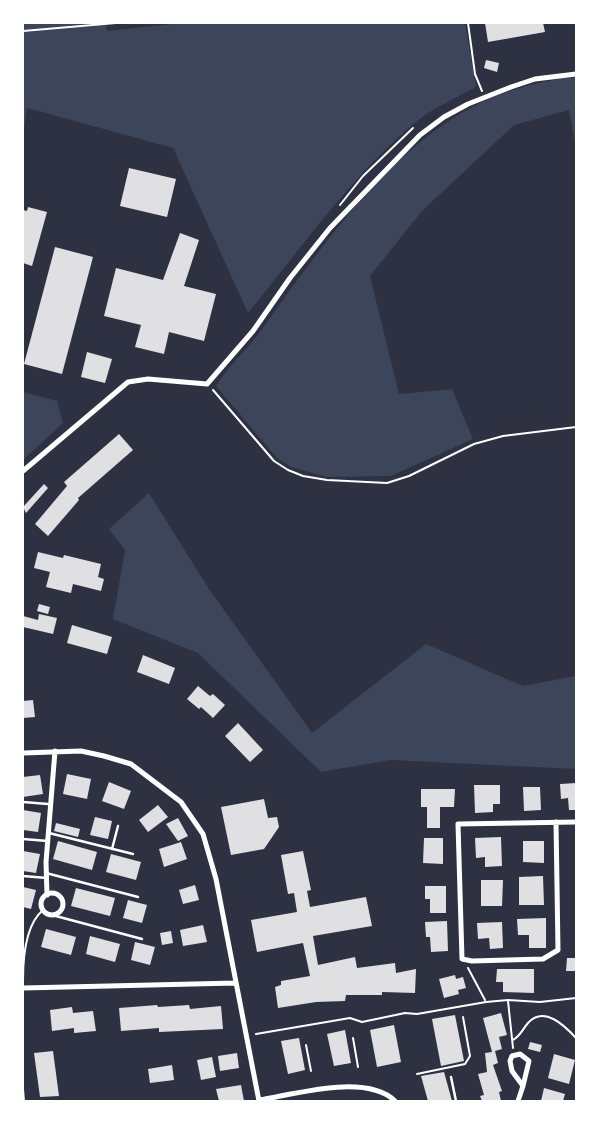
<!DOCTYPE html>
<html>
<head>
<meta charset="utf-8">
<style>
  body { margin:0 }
  #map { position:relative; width:599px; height:1124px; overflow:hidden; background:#2d3142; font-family:"Source Sans 3",sans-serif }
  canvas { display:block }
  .frame { position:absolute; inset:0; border:24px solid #fff; pointer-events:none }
</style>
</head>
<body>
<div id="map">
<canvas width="599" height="1124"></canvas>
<div class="frame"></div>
</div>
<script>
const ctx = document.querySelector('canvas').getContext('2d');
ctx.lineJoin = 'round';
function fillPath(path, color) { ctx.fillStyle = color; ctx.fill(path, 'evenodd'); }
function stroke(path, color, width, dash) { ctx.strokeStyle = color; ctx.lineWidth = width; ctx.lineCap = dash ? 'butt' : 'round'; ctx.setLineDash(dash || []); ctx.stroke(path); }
fillPath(new Path2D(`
  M43 23H106L107 31 181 23H465L476 87C454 99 430 109 411 126 348 180 301 249 248 313L173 148 27 108 23 138V24Z
  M562 78H576V148L569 110 514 125 422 211 370 276 399 394 452 389 473 439 391 476 327 477 291 467 277 458 216 386C228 366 246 351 260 332 324 244 402 126 510 91 527 85 545 82 562 78Z
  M23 392 57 401 63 423 23 460Z
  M149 493 209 589 312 733 426 644 523 686 576 676V769L390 760 321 772 198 653 113 619 125 550 109 529Z`), '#3c4559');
fillPath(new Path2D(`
  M485 23H543L545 32 488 42Z
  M486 60 499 63 497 72 484 68Z
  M129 168 176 179 167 217 120 206Z
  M28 207 47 212 32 266 23 263V210L27 211Z
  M180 233 199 240 184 286 216 294 204 341 169 332 164 354 135 347 141 325 104 316 116 268 163 280Z
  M55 247 93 257 62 374 24 364Z
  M87 352 112 359 105 383 81 377Z
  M119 434 133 450 78 498 79 500 48 536 35 524 67 486 64 482Z
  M44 484 48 488 26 513 23 507Z
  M38 552 63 558 64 555 101 564 98 577 104 579 101 591 73 584 71 593 46 587 50 572 34 568Z
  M39 604 50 607 48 614 37 611Z
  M39 614 57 618 53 634 23 627V616L38 620Z
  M72 625 112 637 107 654 67 643Z
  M143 655 175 668 169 684 137 672Z
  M198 686 210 696 213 694 225 705 213 718 201 707 199 709 187 699Z
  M33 700 35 717 23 718V701Z
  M238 723 263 750 250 762 225 736Z
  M67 774 91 779 87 799 63 794Z
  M40 775 43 794 23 797V777Z
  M109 782 131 791 124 809 102 801Z
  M576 783V810H569L568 798 561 799 560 784Z
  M474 785H500V804H493V812L475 813Z
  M523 787H540L541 810 524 811Z
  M421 789H455L454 807H440V828H427V807H421Z
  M264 799 268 818 277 817 279 827 264 849 231 855 221 807Z
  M158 805 168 817 148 832 139 820Z
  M23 810 41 813 38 832 23 830Z
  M95 817 112 821 108 839 90 835Z
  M178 818 188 836 178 841 166 824Z
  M56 823 80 829 78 837 54 831Z
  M501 837 502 866 485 867V857L476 858 475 838Z
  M424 838H443V864L423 863Z
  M58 841 97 852 92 870 53 859Z
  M523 841H544V863L523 862Z
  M181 842 187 859 164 867 159 849Z
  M23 851 40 854 36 873 23 871Z
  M303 851 311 890 307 891 310 907 366 897 372 926 313 936 318 965 355 957 357 968 395 963 396 973 416 969 415 993 382 992V995H346L345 1001 316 1002 278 1008 275 987 281 985V981L310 976 303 943 257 952 251 920 297 912 294 893 288 894 281 855Z
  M111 854 141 862 136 880 106 872Z
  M543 876 544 905H519V877Z
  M481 880H503L502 906H481Z
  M195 885 199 900 183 904 179 890Z
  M425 886H446V913H430V899H425Z
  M23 887 36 890 31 909 23 907Z
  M76 888 115 898 110 916 71 906Z
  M128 900 147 905 142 923 123 918Z
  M546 918V948H529V935H518L517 919Z
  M447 921 448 951 431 952 430 937H426L425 922Z
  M502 922 503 948 490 949 489 938 478 939 477 923Z
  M203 925 207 942 183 946 180 930Z
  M46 929 76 937 71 955 41 947Z
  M171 931 173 943 162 945 160 933Z
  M90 936 120 944 115 962 86 954Z
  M135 942 155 947 150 965 131 960Z
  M567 958H576V971H566Z
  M497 969H534V993L503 992V982H496Z
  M455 975 456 979 463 977 466 988 458 990 459 994 444 998 439 979Z
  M157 1005 158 1007 189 1005 190 1009 221 1006 223 1029 159 1032V1028L121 1031 119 1008Z
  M72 1007 73 1013 93 1011 96 1031 74 1033V1028L52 1031 50 1010Z
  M501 1013 507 1035 499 1037 502 1049 495 1051 498 1063 493 1065 502 1091 499 1092 501 1101H482L480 1096 484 1095 478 1074 487 1072 485 1053 492 1052 483 1018Z
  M455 1015 464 1061 441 1066 432 1019Z
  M394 1025 401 1062 377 1067 370 1030Z
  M345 1030 351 1063 334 1066 327 1034Z
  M299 1038 305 1070 288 1074 281 1041Z
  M530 1042 542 1045 540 1052 528 1049Z
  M53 1051 59 1096 40 1097 34 1053Z
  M237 1053 239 1068 220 1071 218 1056Z
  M554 1054 575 1060 569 1084 548 1078Z
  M212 1057 216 1077 201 1080 197 1060Z
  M172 1065 174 1080 150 1083 148 1069Z
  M444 1072 452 1101H428L421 1076Z
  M241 1085 244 1101H219L216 1089Z
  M544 1088 565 1094 563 1101H541Z`), '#e0e0e3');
stroke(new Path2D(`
  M468 23 475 74 482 91
  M23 31 116 23
  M340 205 363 176 413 128
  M213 390 274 461 288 470 303 476 327 480 387 483 409 476 474 444 503 436 576 427
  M468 968 485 1000
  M23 980C23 958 25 925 43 910
  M508 1001 513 1048
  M256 1034 350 1018 362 1022 405 1013 417 1014 486 1002 508 1000 540 1002 576 998
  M353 1038 358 1067
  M513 1040C521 1035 522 1030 528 1023 544 1005 565 1026 576 1038
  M306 1045 311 1071
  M417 1074 465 1064 470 1056 463 1017
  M23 1089 24 1101`), '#fff', 2);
stroke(new Path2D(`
  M23 802 48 804
  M49 833 133 854
  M23 839 48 841
  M112 849 118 826
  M46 873 138 897
  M23 876 47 878
  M52 915 142 939
  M451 1077 456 1101`), '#fff', 2.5);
stroke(new Path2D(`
  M23 471 128 382 148 379 207 384 253 331 290 278 330 228 420 135 444 117 468 104 511 87 535 79 576 74
  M23 753 81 751 104 756 131 764 181 802 203 834 216 879 259 1101
  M556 822 558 950 543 959 472 961 462 959 458 824 576 822
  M41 904a11 11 0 1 1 22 0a11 11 0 1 1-22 0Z
  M47 895 46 862 55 751
  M23 988 236 983
  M520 1054 529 1061 523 1086 512 1071 510 1061 512 1056Z
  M259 1100C296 1094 366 1073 395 1101
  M518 1101 523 1086`), '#fff', 5);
</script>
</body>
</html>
